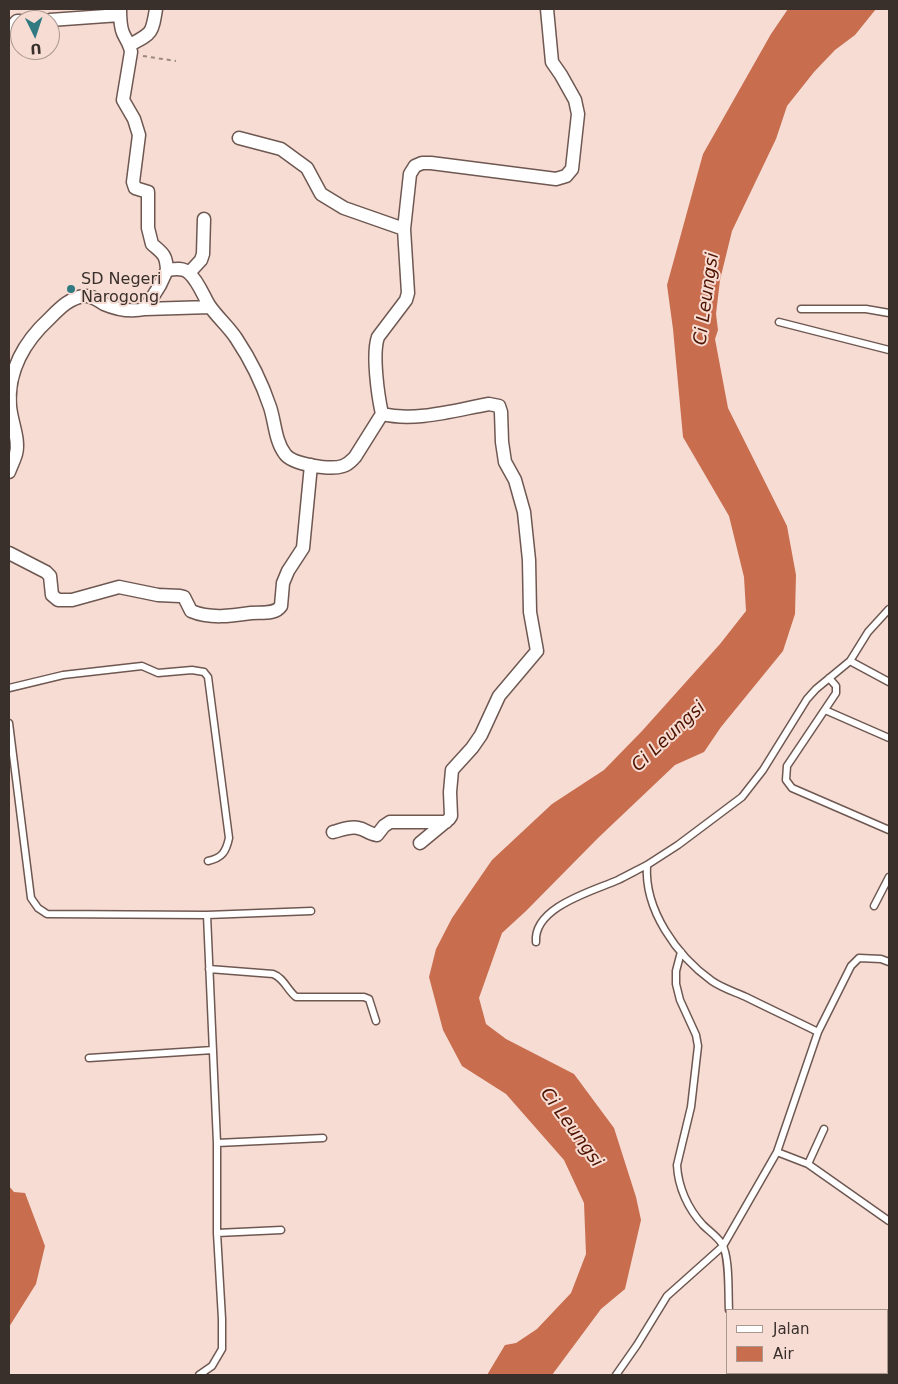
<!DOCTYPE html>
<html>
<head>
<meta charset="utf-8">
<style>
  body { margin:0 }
  #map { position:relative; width:898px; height:1384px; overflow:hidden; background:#f6dcd3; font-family:"DejaVu Sans",sans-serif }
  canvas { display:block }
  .frame { position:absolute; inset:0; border:10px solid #392f2b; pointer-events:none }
  .legend { position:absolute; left:726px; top:1309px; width:162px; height:65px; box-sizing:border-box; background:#f6dcd3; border:1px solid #aa9790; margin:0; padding:6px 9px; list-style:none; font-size:15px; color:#392f2b }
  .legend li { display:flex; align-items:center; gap:10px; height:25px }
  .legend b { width:25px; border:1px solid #aa9790 }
  .north { position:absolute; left:10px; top:10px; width:50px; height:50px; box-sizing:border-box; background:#f6dcd3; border:1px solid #aa9790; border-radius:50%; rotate:176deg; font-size:14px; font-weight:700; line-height:20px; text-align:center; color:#392f2b }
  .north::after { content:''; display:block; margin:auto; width:18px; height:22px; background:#327a82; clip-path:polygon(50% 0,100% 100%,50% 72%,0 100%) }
</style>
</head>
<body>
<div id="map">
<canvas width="898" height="1384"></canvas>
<div class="frame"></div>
<ul class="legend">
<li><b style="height:6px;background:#fff"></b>Jalan</li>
<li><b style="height:14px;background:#c86d4e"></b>Air</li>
</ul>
<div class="north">U</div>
</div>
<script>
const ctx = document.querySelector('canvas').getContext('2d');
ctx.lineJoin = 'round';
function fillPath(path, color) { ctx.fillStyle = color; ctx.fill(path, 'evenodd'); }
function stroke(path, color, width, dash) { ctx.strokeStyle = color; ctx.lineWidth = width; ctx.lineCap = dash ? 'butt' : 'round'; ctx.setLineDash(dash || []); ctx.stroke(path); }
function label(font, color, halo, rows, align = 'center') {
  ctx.font = font + ' "DejaVu Sans",sans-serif'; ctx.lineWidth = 4; ctx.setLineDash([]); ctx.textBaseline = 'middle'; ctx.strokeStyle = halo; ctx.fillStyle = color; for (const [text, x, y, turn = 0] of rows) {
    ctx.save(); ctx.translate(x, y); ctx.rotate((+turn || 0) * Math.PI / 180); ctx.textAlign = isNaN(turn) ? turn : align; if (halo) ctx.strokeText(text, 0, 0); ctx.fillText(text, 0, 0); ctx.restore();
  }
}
fillPath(new Path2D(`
  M788 9H876L855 35 835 50 814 72 787 106 776 139 732 231 720 280 716 314 718 330 715 339 728 408 787 526 796 575 795 614 783 651 721 727 704 752 675 765 598 838 526 911 502 933 479 998 486 1024 506 1039 574 1074 614 1128 636 1197 641 1220 625 1289 601 1309 552 1375H487L505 1345 516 1343 537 1329 571 1293 586 1254 584 1203 564 1160 506 1094 462 1066 443 1030 429 977 436 949 452 918 492 860 552 804 604 770 642 731 720 644 746 611 744 577 729 516 683 437 673 329 667 285 703 154 771 34Z
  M9 1186 14 1192 25 1193 45 1246 36 1284 9 1327Z`), '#c86d4e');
const service = new Path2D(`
  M801 309H866L889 313
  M779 322 889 350
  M850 661 889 682
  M829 678 836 686V693L787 766 786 780 792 788 889 830
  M9 688 63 675 142 666 158 673 192 670 204 672 208 677 229 838C226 852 222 858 208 861
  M825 710 889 738
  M9 723 31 898 38 908 47 914 207 915 217 1143V1233L222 1319V1349L212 1366 199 1375
  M874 906 889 877
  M207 915 311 911
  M536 942C533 907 593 891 618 880 628 875 637 870 647 865
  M681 952 676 971V984L680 1000 696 1035 698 1046 691 1107 677 1165C678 1187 688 1209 703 1225 709 1231 718 1237 722 1244 730 1257 728 1294 729 1310
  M209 969 273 974C284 978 287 990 296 997H364L369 999 376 1021
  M818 1032 851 966 859 958 881 959 889 962
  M89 1058 213 1050
  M217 1143 323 1138
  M777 1152 808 1164 889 1221
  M808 1164 824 1129
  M217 1233 281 1230
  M616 1375 637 1345 667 1296 723 1246 777 1152 818 1032C794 1020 770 1009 746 997 735 992 722 988 712 981 677 956 644 910 647 865L678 845 742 797 763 770 807 699 816 689 850 661 868 632 889 609`);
const minor = new Path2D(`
  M120 9C120 17 120 26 123 33 126 40 130 44 131 52L123 100 134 119 139 135 133 182 135 188 148 192V228L152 244C163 254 166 254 167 270
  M50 20 120 15
  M9 30 17 21H20
  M130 45C152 33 152 34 156 9
  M239 138 281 149 307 168 321 194 344 208 404 229
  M189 273 201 260 203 254 204 219
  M145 309 210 307
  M9 472C11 466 14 461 16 454 20 439 11 421 10 406 7 371 25 341 49 319 59 309 69 298 84 296 92 295 97 300 104 304 118 310 131 312 145 309L160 285 167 270C174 269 183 267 189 273 198 281 203 295 209 305 217 317 228 326 236 338 250 359 262 383 270 407 275 422 275 441 285 454 293 465 331 470 343 466 349 464 351 461 355 457L382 414
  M9 553 46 572 50 576 52 595 58 600H72L119 587 158 595 180 596 184 597 191 611C210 619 231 616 251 613 261 612 275 615 281 606L283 583 288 571 303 548 311 465
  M333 832C341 830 350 826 358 828 365 829 369 834 377 835L384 826 390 822H446
  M420 843 449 819 451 816 450 792 452 770 472 748 481 735 499 696 537 651 530 612 529 560 524 512 515 480 505 462 502 442 501 412 499 406 489 404C455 410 416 422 382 414 378 396 372 354 378 337L406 300 408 293 404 229 410 174 415 166 422 163H431L556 179 566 176 572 169 578 114 575 100 561 75 552 62 547 9`);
stroke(service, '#6e5851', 9);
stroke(minor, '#6e5851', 15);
stroke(new Path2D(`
  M143 56 176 61`), '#9a8881', 2, [4, 4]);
stroke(service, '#fff', 6);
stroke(minor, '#fff', 12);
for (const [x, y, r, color] of [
  [71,289,5,"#327a82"]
]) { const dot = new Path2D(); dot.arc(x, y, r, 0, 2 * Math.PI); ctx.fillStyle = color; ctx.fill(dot); stroke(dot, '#f6dcd3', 2); }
label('16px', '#392f2b', '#f6dcd3', [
  ["SD Negeri",81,280],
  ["Narogong",81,298]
], 'left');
label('italic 18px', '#4e1400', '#f6dcd3', [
  ["Ci Leungsi",707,299,-82],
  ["Ci Leungsi",669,737,-43],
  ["Ci Leungsi",571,1128,54]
]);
</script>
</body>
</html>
